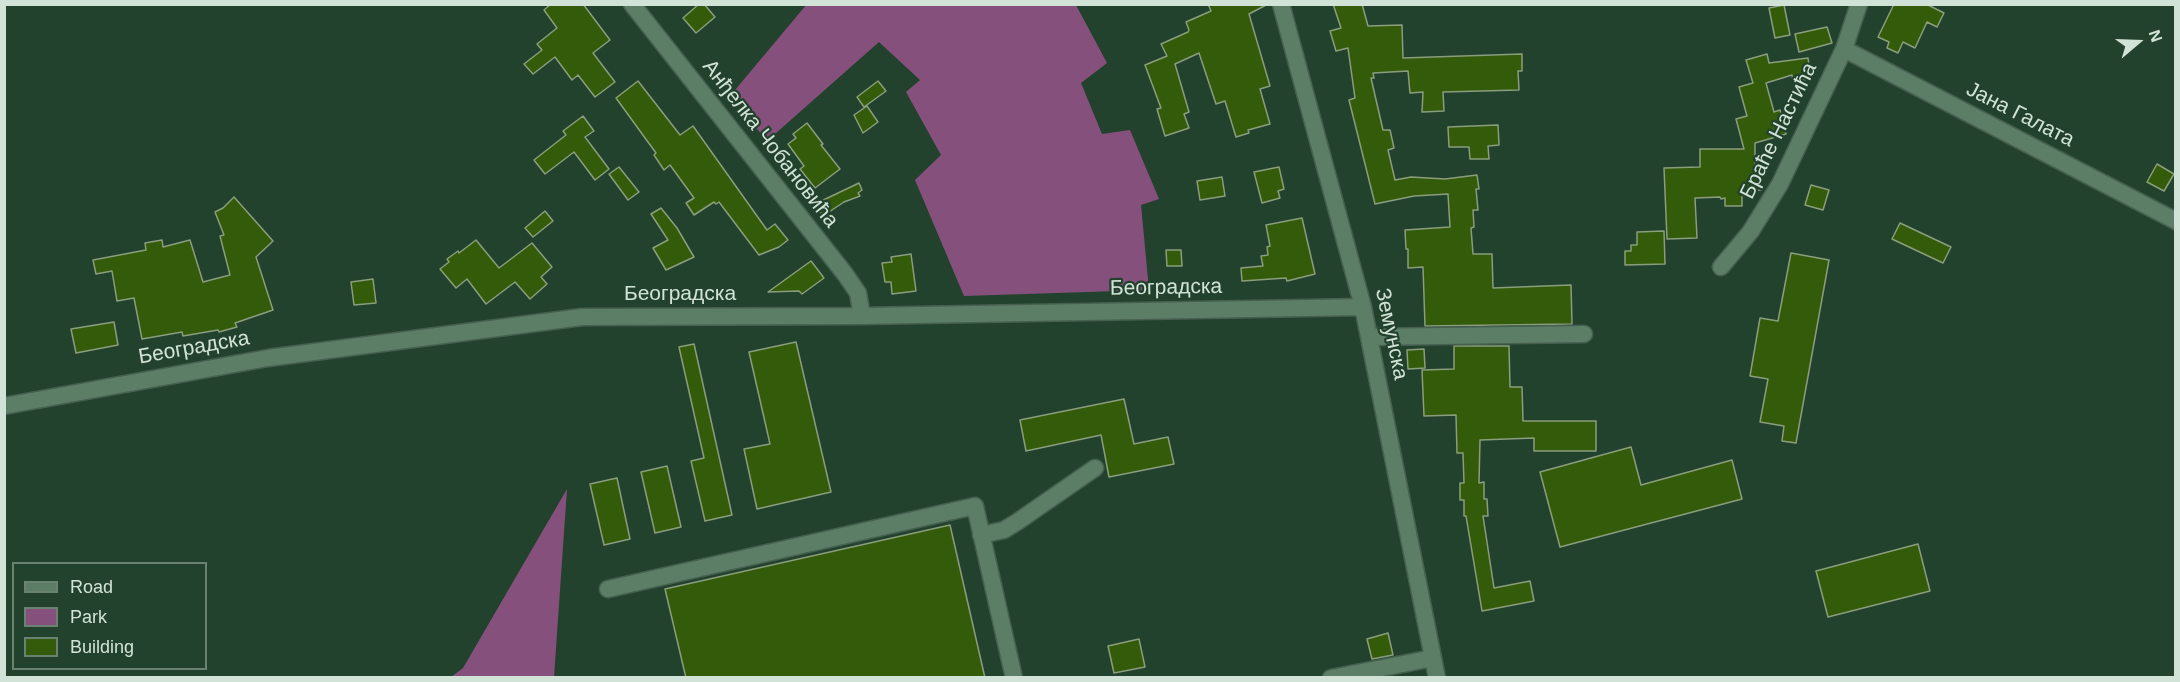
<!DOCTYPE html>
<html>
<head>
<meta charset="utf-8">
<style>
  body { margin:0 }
  #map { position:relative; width:2180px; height:682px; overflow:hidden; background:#23422e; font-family:Arial,sans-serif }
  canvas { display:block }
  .frame { position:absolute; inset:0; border:6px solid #d1e3d6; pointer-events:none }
  .legend { position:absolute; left:12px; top:562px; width:195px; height:108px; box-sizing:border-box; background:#23422e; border:2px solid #698271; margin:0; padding:8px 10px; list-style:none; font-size:18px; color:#d1e3d6 }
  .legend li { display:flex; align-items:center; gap:12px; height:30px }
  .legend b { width:30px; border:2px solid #698271 }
  .north { position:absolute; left:2108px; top:12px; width:60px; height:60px; -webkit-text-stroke:4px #23422e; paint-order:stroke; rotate:71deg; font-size:16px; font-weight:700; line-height:24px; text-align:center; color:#d1e3d6 }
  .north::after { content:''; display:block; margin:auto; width:21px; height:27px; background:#d1e3d6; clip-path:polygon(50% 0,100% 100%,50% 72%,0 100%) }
</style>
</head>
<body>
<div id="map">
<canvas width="2180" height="682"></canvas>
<div class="frame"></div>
<ul class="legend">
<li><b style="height:8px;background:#5c7d66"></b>Road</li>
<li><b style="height:16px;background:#86507c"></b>Park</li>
<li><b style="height:16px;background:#335b0a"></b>Building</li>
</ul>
<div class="north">N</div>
</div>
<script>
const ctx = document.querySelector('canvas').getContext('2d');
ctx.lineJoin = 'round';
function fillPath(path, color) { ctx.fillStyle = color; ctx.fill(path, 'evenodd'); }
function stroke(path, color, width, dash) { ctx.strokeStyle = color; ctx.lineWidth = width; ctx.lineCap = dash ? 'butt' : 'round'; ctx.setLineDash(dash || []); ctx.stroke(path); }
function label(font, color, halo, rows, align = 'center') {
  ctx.font = font + ' Arial,sans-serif'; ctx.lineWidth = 4.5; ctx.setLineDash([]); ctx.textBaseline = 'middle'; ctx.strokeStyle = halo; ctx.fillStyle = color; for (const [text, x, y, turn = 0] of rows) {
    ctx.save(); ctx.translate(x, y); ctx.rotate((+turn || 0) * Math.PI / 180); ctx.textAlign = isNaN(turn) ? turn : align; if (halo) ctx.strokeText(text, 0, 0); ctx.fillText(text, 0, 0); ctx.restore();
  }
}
fillPath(new Path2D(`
  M807 4 1076 5 1107 63 1081 83 1102 134 1130 130 1159 199 1141 205 1149 290 964 296 915 180 941 155 906 92 920 80 879 42 767 141 730 96Z
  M567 489 554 677H451L463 668Z`), '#86507c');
const building = new Path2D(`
  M551 4H583L610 40 593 53 615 82 595 97 578 75 572 80 555 57 533 74 524 64 542 50 537 44 557 28 544 10Z
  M699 4H704L715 17 696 33 683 18Z
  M1208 4H1268L1249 14 1270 86 1260 89 1270 124 1248 130 1249 133 1236 137 1225 101 1216 104 1199 53 1175 64 1189 112 1184 114 1189 128 1165 136 1157 109 1161 108 1145 65 1167 56 1161 44 1188 32 1189 30 1186 22 1211 11Z
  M1333 4H1362L1368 26 1402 25 1403 58 1522 54V71H1518L1519 90 1443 92 1444 111 1422 112 1423 92 1410 93 1408 71 1373 73 1374 78H1371L1383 130H1390L1394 148 1388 150 1395 180 1411 177 1445 179 1477 175 1479 189H1476L1478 210H1473L1474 227 1471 228 1473 254H1492L1493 288 1571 285 1572 324 1425 326 1423 267 1408 268V249H1406L1405 230 1450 227 1448 194 1414 196 1375 204 1349 100 1355 98 1348 48 1336 51 1330 31 1341 28Z
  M1894 4H1926L1944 13 1937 27 1927 22 1915 48 1903 42 1898 53 1887 48 1889 42 1878 37Z
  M1784 5 1790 35 1775 38 1769 8Z
  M1827 27 1832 43 1799 52 1795 34Z
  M1767 54 1769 63 1808 58 1811 79 1793 81 1792 75 1766 83 1774 112 1780 110 1786 134 1755 143V168H1760L1761 190 1742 191V206H1725V198L1721 199 1720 197 1695 198 1697 238 1667 239 1664 168 1700 167V149H1744L1736 119 1747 116 1739 87 1753 83 1746 60Z
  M638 81 680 135 693 126 767 230 775 224 788 240 779 247 759 255 719 202 716 204 714 202 694 215 686 203 694 198 670 165 664 170 654 155 656 153 616 98Z
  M878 81 886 91 864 107 857 97Z
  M867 106 878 122 863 133 854 115Z
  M583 116 594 131 585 137 609 169 595 180 574 152 545 174 534 160 566 135 563 131Z
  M807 123 823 144 821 145 840 169 815 188 800 169 804 166 788 144 796 138 793 134Z
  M1498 125 1499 145 1488 146 1489 159H1470L1469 147H1449L1448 127Z
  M2157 164 2174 174 2164 191 2147 182Z
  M619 167 639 192 628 200 609 174Z
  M1279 167 1284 189 1278 191 1280 198 1262 203 1254 172Z
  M1222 177 1225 196 1200 200 1197 181Z
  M859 183 862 190 858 193 860 196 844 202 823 216 815 204Z
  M1811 185 1829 190 1823 210 1805 205Z
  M234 197 273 241 256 257 273 310 235 323 237 327 219 332 218 330 183 336 182 332 142 339 134 298 117 301 112 271 96 274 93 260 146 250 145 243 162 240 163 247 190 240 203 282 230 275 220 236 224 235 215 212 223 208Z
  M661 208 677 228 694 257 666 270 653 248 668 240 651 214Z
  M545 211 553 221 533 237 525 228Z
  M1302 218 1315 274 1287 281 1286 278 1242 281 1241 268 1263 266 1261 256 1268 255 1267 247 1270 246 1266 225Z
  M1900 223 1951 247 1943 263 1892 239Z
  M1664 231 1665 264 1625 265V251H1631V245H1637V232Z
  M476 240 499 268 532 243 552 267 541 277 547 284 530 299 515 282 486 304 467 279 456 288 440 269 449 262 447 259 458 251 459 253Z
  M1166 250H1181L1182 266H1167Z
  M1791 253 1829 260 1796 443 1782 441 1784 426 1760 422 1768 379 1750 376 1760 318 1778 321Z
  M911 254 916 291 892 294 891 282H885L882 263 892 262 891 257Z
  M811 261 824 278 802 294 799 291 768 292Z
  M373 279 376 303 354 305 351 282Z
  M114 322 118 345 76 353 71 329Z
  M796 342 831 492 757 509 744 449 770 444 749 352Z
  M694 344 732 515 705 521 691 461 704 458 679 347Z
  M1454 346H1509L1510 387H1522L1523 421H1596V451H1534V438L1480 440 1479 483 1484 482V499H1487L1488 516H1483L1494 588 1530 581 1534 601 1482 611 1466 516H1464V500H1460V483H1464L1463 453H1457L1456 415 1424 416 1422 370 1454 369Z
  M1424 349 1425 368 1408 369 1407 350Z
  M1124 399 1134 444 1168 437 1174 464 1109 477 1101 435 1026 451 1020 420Z
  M1631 447 1641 485 1732 460 1742 499 1560 547 1540 472Z
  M667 466 681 527 655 533 641 472Z
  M617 478 630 539 604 545 590 484Z
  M950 525 985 678H686L665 589Z
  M1918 544 1930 591 1828 617 1816 571Z
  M1388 633 1393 655 1372 659 1367 639Z
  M1139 639 1145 667 1114 673 1108 646Z`);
fillPath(building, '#335b0a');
stroke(building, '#899e7d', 1.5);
const minor = new Path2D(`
  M632 4 845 274 858 293 862 316
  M1281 4 1363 307 1437 678
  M1844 49 2176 221
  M1721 267 1751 231 1780 184 1844 49 1859 4
  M1370 337 1584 334
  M4 406 268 358 582 317 862 316 1363 307
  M981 535 1004 530 1017 522 1095 468
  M608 589 975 506 1014 678
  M1331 678 1433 658`);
stroke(minor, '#45604f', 19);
stroke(minor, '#5c7d66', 16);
label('21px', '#d1e3d6', '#23422e', [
  ["Јана Галата",2020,115,27],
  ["Браће Настића",1779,131,-64],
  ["Анђелка Чобановића",770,144,52],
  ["Београдска",1166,288,-1],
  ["Београдска",680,294],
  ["Земунска",1391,334,78],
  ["Београдска",194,348,-10]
]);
</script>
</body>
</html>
